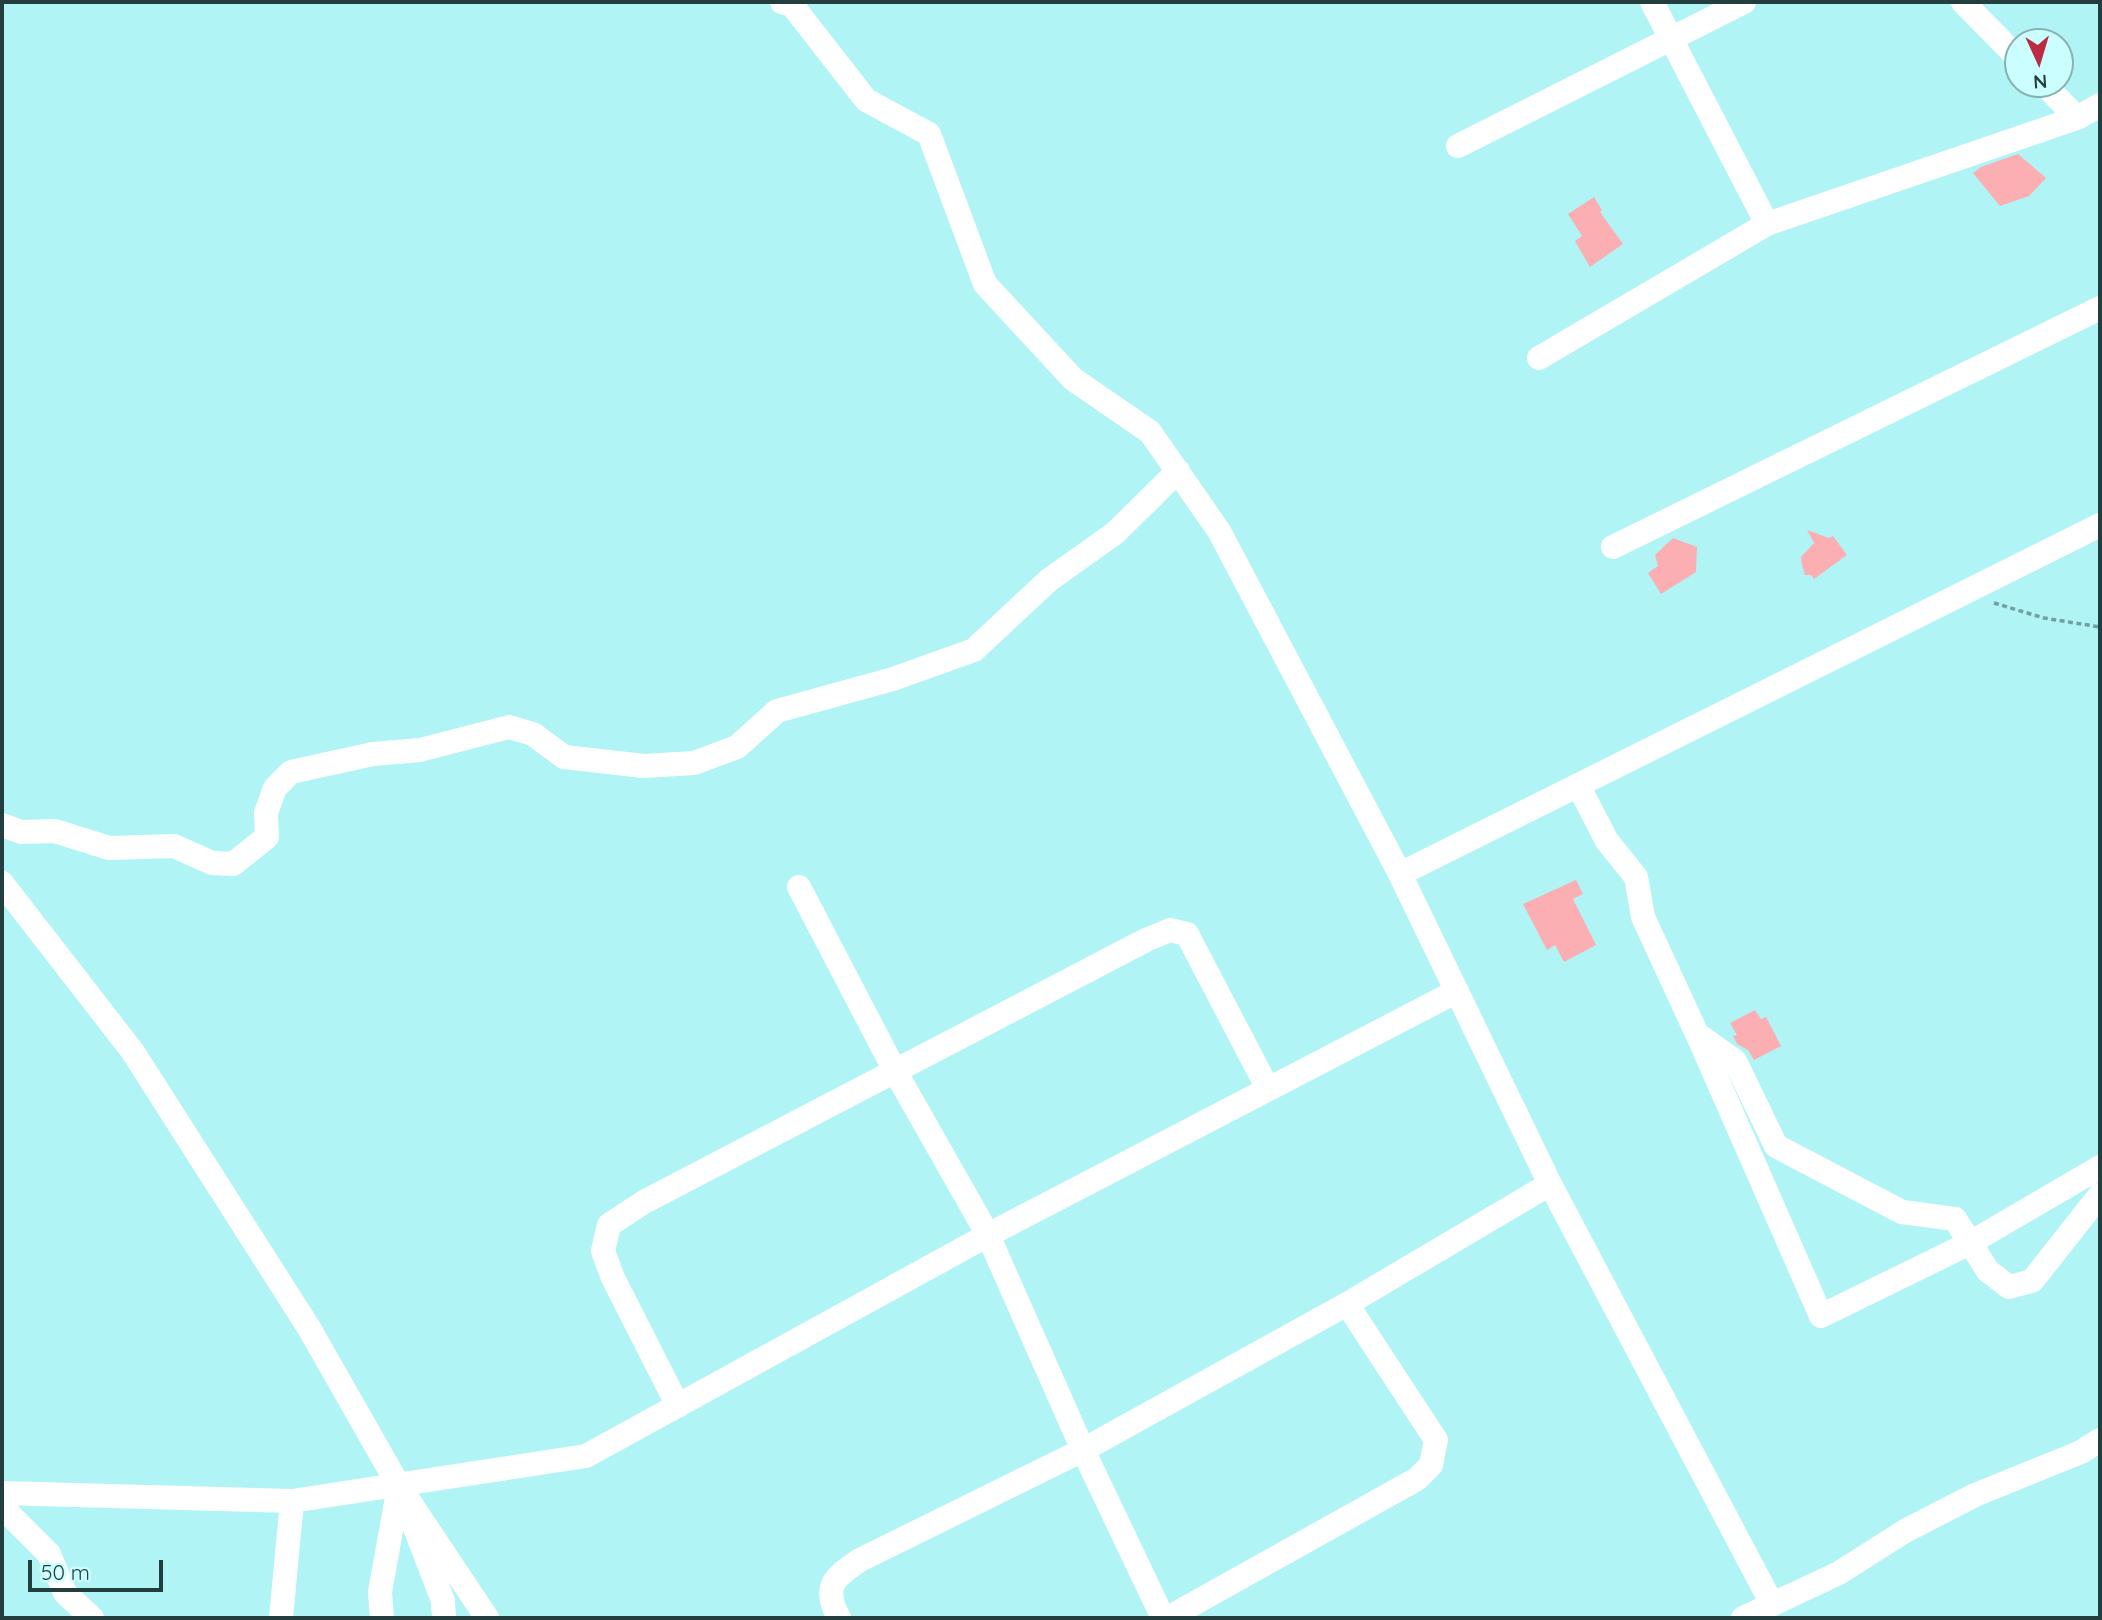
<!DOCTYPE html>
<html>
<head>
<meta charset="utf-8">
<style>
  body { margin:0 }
  #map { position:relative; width:2102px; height:1620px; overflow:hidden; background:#b1f4f5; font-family:Quicksand,sans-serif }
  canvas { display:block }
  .frame { position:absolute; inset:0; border:4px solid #233e3e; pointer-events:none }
  .north { position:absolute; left:2004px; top:28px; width:70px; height:70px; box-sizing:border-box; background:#cafeff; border:2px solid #87b1b2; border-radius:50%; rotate:176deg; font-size:19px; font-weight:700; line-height:28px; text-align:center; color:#233e3e }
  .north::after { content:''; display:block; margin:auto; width:24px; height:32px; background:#bc2b44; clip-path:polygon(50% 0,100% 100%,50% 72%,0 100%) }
  .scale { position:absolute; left:28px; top:1560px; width:135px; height:32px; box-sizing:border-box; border:4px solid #233e3e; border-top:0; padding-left:9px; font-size:21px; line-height:24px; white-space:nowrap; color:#233e3e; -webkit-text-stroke:5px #cafeff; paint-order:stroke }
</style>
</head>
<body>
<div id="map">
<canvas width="2102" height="1620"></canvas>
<div class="frame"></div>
<div class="north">N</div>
<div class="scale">50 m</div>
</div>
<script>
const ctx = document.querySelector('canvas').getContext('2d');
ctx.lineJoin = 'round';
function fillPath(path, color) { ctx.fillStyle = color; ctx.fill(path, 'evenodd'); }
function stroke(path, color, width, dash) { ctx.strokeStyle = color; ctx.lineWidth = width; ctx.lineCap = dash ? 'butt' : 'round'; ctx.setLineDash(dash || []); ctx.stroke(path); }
fillPath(new Path2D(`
  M2018 154 2046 178 2029 196 2000 206 1973 173 1981 167Z
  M1594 197 1602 210 1600 212 1623 244 1590 267 1575 241 1582 236 1568 214Z
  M1807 530 1829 538 1833 536 1847 555 1814 579 1811 575H1805L1802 565 1801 557 1814 543Z
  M1673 538 1697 547 1696 572 1661 594 1648 573 1658 566 1655 555Z
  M1576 880 1583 894 1573 899 1596 945 1564 962 1555 945 1547 950 1523 904Z
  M1755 1010 1761 1019 1766 1017 1781 1046 1754 1060 1748 1050 1737 1044 1733 1036 1737 1035 1730 1023Z`), '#fbafb2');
stroke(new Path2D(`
  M1994 603 2044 618 2100 627`), '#70a0a1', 3.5, [5, 3.5]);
stroke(new Path2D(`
  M782 2 792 5 866 100 929 134 985 284 1073 379 1150 432 1219 531 1400 874 1550 1184 1772 1604
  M1652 2 1767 224
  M1963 2 2018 58
  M2044 84 2077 118
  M1458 146 1744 2
  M1539 358 1767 224 2077 118 2100 105
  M1613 547 2100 308
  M1578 785 1607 841 1636 877 1643 917 1697 1034 1735 1061 1776 1146 1902 1212 1955 1219 1988 1271 2009 1287 2032 1281 2100 1195
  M2 825 21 832 55 831 109 848 174 846 212 863 233 864 267 837 266 813 275 788 291 772 373 754 420 750 509 727 533 734 564 757 644 766 694 763 737 747 777 711 893 679 974 650 1049 580 1115 533 1178 471
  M1400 874 2100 525
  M2 883 133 1052 309 1328 399 1486 487 1618
  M799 887 895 1071 988 1235 1083 1450 1163 1618
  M1698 1036 1821 1316 1970 1243 2100 1167
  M678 1406 613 1278 603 1251 609 1225 644 1202 1146 940 1170 930 1187 934 1268 1089
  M2 1493 292 1501 586 1456 988 1235 1457 991
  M2 1507 49 1554 65 1593 92 1618
  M281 1618 292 1501
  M382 1618 380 1592 399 1486 443 1601 444 1618
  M839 1618C822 1587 834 1577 860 1560L1083 1450 1347 1304 1550 1184
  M1168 1618 1417 1479 1431 1465 1436 1440 1347 1304
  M1743 1618 1839 1573 1905 1531 1975 1495 2081 1452 2100 1440`), '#fff', 24);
</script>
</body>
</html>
